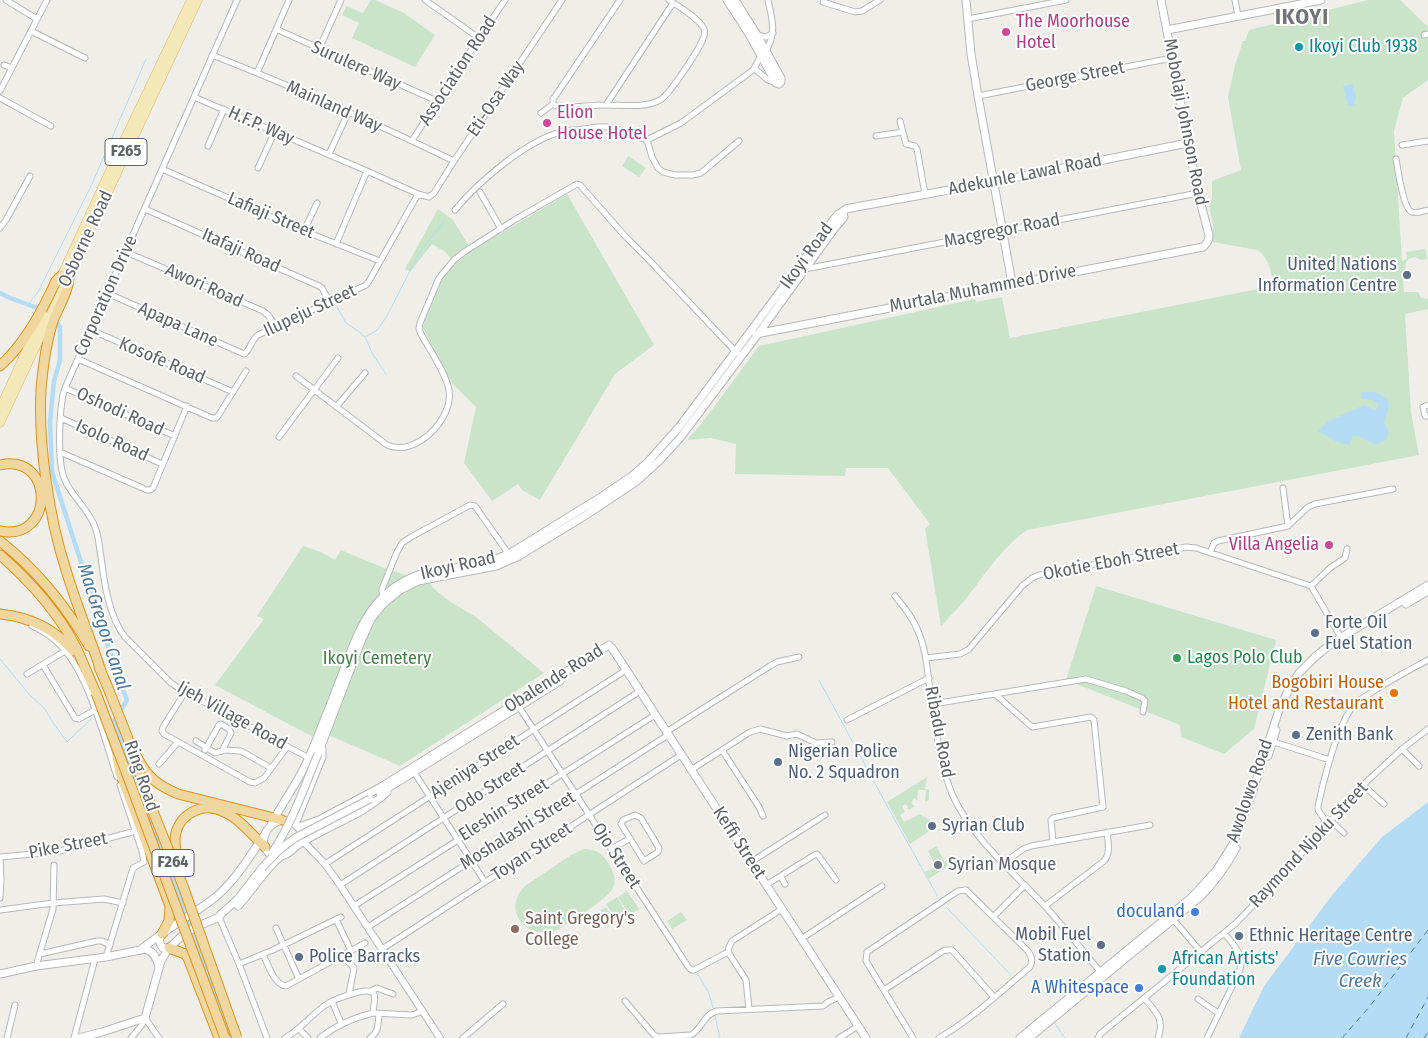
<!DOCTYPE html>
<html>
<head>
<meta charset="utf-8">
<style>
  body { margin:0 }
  canvas { display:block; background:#f0eee9 }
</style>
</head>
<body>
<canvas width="1428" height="1038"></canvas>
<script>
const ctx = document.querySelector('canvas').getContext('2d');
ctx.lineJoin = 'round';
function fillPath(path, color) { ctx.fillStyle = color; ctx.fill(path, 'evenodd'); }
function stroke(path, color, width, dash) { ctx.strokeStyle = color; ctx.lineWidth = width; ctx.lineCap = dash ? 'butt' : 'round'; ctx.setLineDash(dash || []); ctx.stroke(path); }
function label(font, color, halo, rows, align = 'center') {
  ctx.font = font + ' "Fira Sans Condensed",sans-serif'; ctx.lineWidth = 4; ctx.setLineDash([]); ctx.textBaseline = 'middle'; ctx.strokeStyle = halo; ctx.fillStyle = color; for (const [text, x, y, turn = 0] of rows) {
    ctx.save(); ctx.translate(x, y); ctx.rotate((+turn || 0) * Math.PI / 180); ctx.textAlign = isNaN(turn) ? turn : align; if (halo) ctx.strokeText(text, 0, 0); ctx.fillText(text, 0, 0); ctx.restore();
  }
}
fillPath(new Path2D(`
  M371 0H375L404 13 435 35 415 67 352 38 359 23 342 15 346 6 363 13Z
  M1368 0H1400L1428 27V80L1403 98 1394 131 1402 261 1407 259 1406 252 1425 249 1427 259 1422 260 1415 257 1408 259C1404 265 1406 271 1405 278L1403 279 1404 292H1418L1421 298 1428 299V309L1405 314 1411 412 1419 455 1027 530C1001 548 984 576 965 600 957 609 949 618 941 626L925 529 930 524 888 468H846L845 476 735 474 736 444 711 438 687 440 702 423 759 346 975 299 976 302 1002 297 1010 338 1273 286C1272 273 1269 257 1257 250L1213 242V225L1208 200 1212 199V181L1241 170 1228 97 1235 65 1243 41H1245L1249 30Z
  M628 156 646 168 639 177 622 166Z
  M567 194 654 345 615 374 540 500 522 490 518 484 492 501 464 463 476 407 449 380 423 328 425 319 442 279 452 267 468 253Z
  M438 209 453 220 469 246 452 259 445 252 432 244 410 272 405 269Z
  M303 546 321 552 335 560 341 550 384 568 431 583 432 587 449 601 476 617 544 673 400 766 331 736 319 729 315 738 215 685 264 619 257 616Z
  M1096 586 1276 640 1254 729 1224 754 1181 737 1180 725 1066 680Z
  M927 777 925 789 929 790V800L925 802 926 790H918L917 801 914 798 911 803 915 806 909 810 906 804 902 806 905 812 900 815 904 822 920 814 938 825 910 844 887 802Z
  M936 846 945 862 942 864 946 862 948 866 929 879 925 872 936 867 928 851Z
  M584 849C596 849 603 854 609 864 613 871 616 878 614 886 610 898 571 921 559 929 528 943 500 911 525 886L571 855Z
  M627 891 639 909 630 915 618 897Z
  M617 897 629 916 618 923 606 904Z
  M606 907 616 922 607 927 598 912Z
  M681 912 687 920 672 929 667 921Z`), '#cae4c9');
fillPath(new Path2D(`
  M1353 84 1356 100 1354 101 1355 105 1348 106 1343 86Z
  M1361 392H1375L1388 399 1389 407 1384 422 1389 432 1386 440 1375 445 1362 437 1353 436 1349 445 1337 442 1318 431 1329 421 1364 405 1376 410 1379 404 1372 400 1362 399Z
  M1428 802V1038H1239L1264 986 1333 894 1382 837Z`), '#b4dcf5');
stroke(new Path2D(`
  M28 305 38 292 92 184 146 59
  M337 307 346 323 361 333 366 339 372 353 386 374
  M365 337 376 331 380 326 387 316 418 255 444 221
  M0 659 29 694 45 709 52 721 67 742 91 719
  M819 680 862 759 886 804 938 897
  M110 720 114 721
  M946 907 1011 975
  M697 973 709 993 713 1008
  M715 1016 720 1038
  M1054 1022 1065 1038`), '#b4dcf5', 1);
stroke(new Path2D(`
  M0 293 10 298 46 311 53 316 60 327V360L54 381 50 422 52 472 116 671 127 700 114 721 231 1038`), '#b4dcf5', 4.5);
stroke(new Path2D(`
  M1342 1038 1370 1006 1428 930
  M1406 1038 1428 997
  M1424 1038 1428 1032`), '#4d799d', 1, [6, 5]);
const minor = new Path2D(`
  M6 0 37 19
  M237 0 65 388C59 405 58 453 62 471 66 492 88 507 95 527 99 536 99 547 101 557 104 582 109 617 125 637L171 683 185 692 309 758
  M425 0 479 38
  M620 0 556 95 553 99V104C556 106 555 106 560 107 575 108 590 105 605 105 621 105 644 108 658 101 668 98 701 47 704 36 705 33 705 32 704 29 700 19 678 6 669 0
  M1235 0 1238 16
  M823 2 855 12 862 11 880 0
  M968 19 1066 0
  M276 29 437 101
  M31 31 85 58
  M757 35 766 37 773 33
  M1424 35 1428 34
  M319 49 341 0
  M766 51C777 31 772 20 768 0
  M212 55C294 87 375 123 454 161
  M4 65 12 68
  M755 69 768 80 776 83
  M257 73 289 0
  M0 91 47 0
  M978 96 1172 58
  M194 97 367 171 418 194 429 197 434 193 454 161 562 0
  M0 98 51 126
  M606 105 673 3
  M541 113 553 104
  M900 121 906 144 915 146 917 149 925 194
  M876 136 903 132
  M647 140 681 123 753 70 761 56
  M647 140 652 157 658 168 663 172 675 175H693L701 173 739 141
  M412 141 437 101 505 0
  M1402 145 1428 141
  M208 146 224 109
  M329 154 348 113
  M1396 159C1398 169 1403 209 1412 212 1416 214 1424 211 1428 210
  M258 168 275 131
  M162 169 304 231 380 261
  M480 192 501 229
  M145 209 319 286 322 288 329 301
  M455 210C478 182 529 138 565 131 571 130 578 130 584 129 592 128 600 126 607 127 621 129 634 135 647 140
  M0 228 6 220 30 176
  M304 231 317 203
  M336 244 367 171
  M126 252 263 311 268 315 276 326
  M805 269 1198 193
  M107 293 244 354C251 350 250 341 258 335L366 285 369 281 418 194
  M91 330 233 392
  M78 359 212 418H216L218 416 246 371
  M296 376 387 445C416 458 454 418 449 390 446 373 429 349 421 334L419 329 420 323 439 278 454 260 464 252 516 219 577 184 580 185 625 236 649 260 737 353
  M65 388 175 436
  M1428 405 1423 407 1425 416H1428
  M336 407 365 373
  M61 418 162 464
  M279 437 338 358
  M60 452 147 490H150L153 488 187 406
  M1283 488 1288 526
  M1210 553 1214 543 1218 541 1288 526 1308 507 1315 504 1393 489
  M1311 586 1330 568 1345 558 1347 549
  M387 596 382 592V589L397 552 402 543 411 537 470 505 475 506 510 556
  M895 596C904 607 913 618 918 631 925 647 927 665 929 683 935 720 938 759 952 794 971 837 1012 871 1044 905 1064 927 1083 951 1102 974
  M32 626C41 630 50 635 58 643 88 671 104 737 117 777
  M926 658 960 654 969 649 1022 586 1032 578 1039 575 1186 547 1196 548 1311 586 1343 641
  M43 665 75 718 79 719 95 710
  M27 674 65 651
  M185 692 163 727 162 731 164 734 250 782 255 783 264 778 287 747
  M995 694 1032 727 1091 717 1094 720 1103 807 1053 818 1051 820 1053 842
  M933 704 1086 679 1126 691 1142 698 1145 701 1143 712
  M519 707 689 968 692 970H694L728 952
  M847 720 929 678
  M666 732 770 666 777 662 799 657
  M196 741 215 753 225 750 241 751 271 768
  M1271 741 1330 760
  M1402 749 1419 766
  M205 750 219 725 221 724 229 729 231 733 222 751
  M722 750 759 807 763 816
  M159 764 178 742
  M691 770 750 732 760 729 787 736 797 734 816 743 832 742
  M414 772 485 882
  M1363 785 1384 804
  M635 815 641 818 659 848 658 852 644 861 621 824 623 820Z
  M1330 820 1344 833
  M1327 823 1318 810V806C1324 779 1337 723 1355 704 1361 698 1370 694 1377 689 1394 678 1411 669 1428 660
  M611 849 629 839
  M751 862 825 815
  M1004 863 1023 849 1031 846 1150 825
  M325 864 626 670
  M781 877 785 884
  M340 885 640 691
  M766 885 816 854 818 855 836 880
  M0 898 1 879 0 857 56 852 136 831
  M354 906 655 715
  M1045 906 1104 861C1111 853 1108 842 1107 832
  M0 910 53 903 104 899 123 903
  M994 916 1025 885
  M219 917 239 964 267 1038
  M1172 918 1201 952
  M336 919 351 951
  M368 927 668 735
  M276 928 299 979
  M801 939 882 886
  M382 949 681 755
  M40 954 97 941H102L110 945
  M263 955C269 965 273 984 286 986L365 943
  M343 956 354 968 349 994
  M106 957 133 868 144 862 142 851 120 785
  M239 964 273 950 341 917
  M36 966 53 909 54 865
  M884 990 943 951 947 950H952L994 997
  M371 991 377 988 393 994
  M1144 998C1156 1012 1165 1019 1158 1038
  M1198 999 1218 1013
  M332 1001 341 1023
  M625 1001 654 1035 659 1037 691 1035C702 1029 704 1014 717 1011L823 1006 828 1002 839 997
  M749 1009 746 980 728 952 729 947 732 941 782 909
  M145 1018 159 1038
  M299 1029 308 1038
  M7 1038 15 1005
  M74 1038 95 959
  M131 1038 142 1025 145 1018
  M285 1038C301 1029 309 1017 324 1006 334 999 347 995 359 992 363 991 370 989 374 994 376 998 373 1008 373 1013
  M320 1038C336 1025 353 1018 373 1013L412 1015 423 1011
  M370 1038C379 1032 378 1024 379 1014
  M463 1038 503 1004
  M839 1038 858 1026
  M913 1038 866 961 867 952 958 891 966 890 1028 951C1032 957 1033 961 1030 967 1001 991 972 1019 939 1038
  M1098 1038 1100 1034 1235 924 1271 887 1363 785 1402 749 1428 729
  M1207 1038 1240 970C1244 953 1234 946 1224 933`);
const tertiary = new Path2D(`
  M301 839 325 864 340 885 440 1038`);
const secondary = new Path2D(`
  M727 0 749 34 776 83 779 84 781 82V78L757 35 735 0
  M966 0 971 54 978 96 1012 283
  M1167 30 1321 0
  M839 214 846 209 856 207 993 182 1188 143
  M756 334 1203 247C1207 243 1209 241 1209 235L1198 193 1161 0
  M1406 604 1428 591
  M612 648 866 1038
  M318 754 362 639 371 619 383 604 400 590 418 581 496 566 519 556 586 515 637 481 659 461 680 438 758 334 834 229 844 217 843 213
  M1268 756 1276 730
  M380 793 560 681
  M282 820C320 826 293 859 273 857 256 845 264 825 282 820Z
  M295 824 322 757V749
  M271 825C283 801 300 780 310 755 321 729 331 703 341 677 358 633 369 593 418 575L487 562 509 554 604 495 632 476 647 463 680 426 831 223 838 214 843 213
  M299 827 319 820 381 787 609 645
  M295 847C323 827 362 816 387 792
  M262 868 238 899 221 914 219 917 203 924 185 933 169 948H163C159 943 158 939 162 934 180 920 200 910 217 896 237 878 250 856 265 834
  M238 906C253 890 264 870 281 856
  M141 949 160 935
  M0 974 36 966 106 957 145 949C154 951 157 959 159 967
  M79 1038 102 1032 145 1018 161 961 168 949
  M1020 1038 1191 898 1216 871 1233 844 1251 796 1280 707 1293 682 1299 673 1315 657 1332 643 1428 585
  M1029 1038 1200 897C1215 882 1226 867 1236 848`);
const primary = new Path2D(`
  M60 279 120 149 191 0
  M0 408 43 314
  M0 423 198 0`);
const motorway = new Path2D(`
  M69 279C68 293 58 308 53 321 46 343 43 366 41 389 38 443 49 518 66 570 76 604 90 637 101 671
  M0 366C26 342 41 313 56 281L62 275
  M0 465C55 453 55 542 0 531
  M0 541C37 570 66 606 89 646
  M0 555C31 582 57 611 76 647 83 662 89 678 96 693
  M0 614C29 617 54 628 73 651
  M99 667 108 688
  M117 757 120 773 170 906 169 921 162 934
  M137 757C147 777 157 785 178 794L282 820
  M180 872C178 862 175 852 175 841 175 816 202 800 224 812 240 819 252 835 265 847
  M169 948 185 954 188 958 219 1038`);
stroke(minor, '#b5b8bb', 7);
stroke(tertiary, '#b5b8bb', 8);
stroke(secondary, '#b5b7bb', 9);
stroke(primary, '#e0ba71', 9);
stroke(motorway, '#da941e', 11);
stroke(minor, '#fff', 5);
stroke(tertiary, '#fff', 6);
stroke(secondary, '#fff', 7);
stroke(primary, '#f5e8b8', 8);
stroke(motorway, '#f0d79f', 9);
const secondaryBridge = new Path2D(`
  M272 853C292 823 304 788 318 754
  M262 868 278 851 295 838 370 799`);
const motorwayBridge = new Path2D(`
  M108 688 127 736 152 809 183 886 237 1038
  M96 693 126 772 225 1038`);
stroke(secondaryBridge, '#b5b7bb', 9, []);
stroke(motorwayBridge, '#da941e', 11, []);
stroke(secondaryBridge, '#fff', 7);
stroke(motorwayBridge, '#f0d79f', 9);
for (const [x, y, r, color] of [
  [1006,32,5,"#d1479c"],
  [1299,47,5,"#0f9aa8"],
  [547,123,5,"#d1479c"],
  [1407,275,5,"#5c6f8a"],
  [1329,545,5,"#d1479c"],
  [1315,633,5,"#5c6f8a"],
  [1177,658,5,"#2e9e5b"],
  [1394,693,5,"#e8710a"],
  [1296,735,5,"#5c6f8a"],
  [778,762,5,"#5c6f8a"],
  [932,826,5,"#5c6f8a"],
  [938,865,5,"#6b7280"],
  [1195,912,5,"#3f7fe0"],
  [515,929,5,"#8d6e63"],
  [1239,936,5,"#5c6f8a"],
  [1101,945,5,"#5c6f8a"],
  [299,957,5,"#5c6f8a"],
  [1162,969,5,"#0f9aa8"],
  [1139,988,5,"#3f7fe0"]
]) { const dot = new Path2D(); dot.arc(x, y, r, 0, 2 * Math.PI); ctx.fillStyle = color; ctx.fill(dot); stroke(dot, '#fff', 2); }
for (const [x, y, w] of [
  [126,152,42],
  [173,863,42]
]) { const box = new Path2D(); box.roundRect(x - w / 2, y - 13.5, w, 27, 4); ctx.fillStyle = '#fff'; ctx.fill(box); stroke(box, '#606367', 1); }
label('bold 16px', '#606367', null, [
  ["F265",126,152],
  ["F264",173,863]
]);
label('18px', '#b23c85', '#fff', [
  ["The Moorhouse",1016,22],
  ["Hotel",1016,43],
  ["Elion",557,113],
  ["House Hotel",557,134],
  ["Villa Angelia",1319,545,"right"]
], 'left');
label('18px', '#0d838f', '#fff', [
  ["Ikoyi Club 1938",1309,47],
  ["African Artists'",1172,959],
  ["Foundation",1172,980]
], 'left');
label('18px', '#606367', '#fff', [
  ["Surulere Way",356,66,24],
  ["Association Road",458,71,-57],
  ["George Street",1075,77,-11],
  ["Eti-Osa Way",496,99,-56],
  ["Mainland Way",334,107,24],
  ["Mobolaji Johnson Road",1185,122,79],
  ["H.F.P. Way",261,126,24],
  ["Adekunle Lawal Road",1025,175,-11],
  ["Lafiaji Street",271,216,23],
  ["Macgregor Road",1002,231,-11],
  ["Osborne Road",86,239,-65],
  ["Itafaji Road",241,251,24],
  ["Ikoyi Road",807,256,-54],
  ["Awori Road",204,286,24],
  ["Murtala Muhammed Drive",983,289,-11],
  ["Corporation Drive",106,296,-66],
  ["Ilupeju Street",310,311,-25],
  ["Apapa Lane",178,325,24],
  ["Kosofe Road",162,361,23],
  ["Oshodi Road",120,412,24],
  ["Isolo Road",112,441,24],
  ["Okotie Eboh Street",1111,562,-11],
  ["Ikoyi Road",458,566,-13],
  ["Obalende Road",554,679,-32],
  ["Ijeh Village Road",232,716,29],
  ["Ribadu Road",939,732,79],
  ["Ajeniya Street",475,767,-33],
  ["Ring Road",141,776,71],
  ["Odo Street",490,788,-33],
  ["Awolowo Road",1250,791,-71],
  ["Eleshin Street",504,810,-32],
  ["Moshalashi Street",518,831,-32],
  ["Keffi Street",739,843,57],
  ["Raymond Njoku Street",1309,845,-47],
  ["Pike Street",68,846,-11],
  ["Toyan Street",532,852,-33],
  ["Ojo Street",616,856,57]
]);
label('18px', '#4e5e75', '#fff', [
  ["United Nations",1397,265,"right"],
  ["Information Centre",1397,286,"right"],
  ["Forte Oil",1325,623],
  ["Fuel Station",1325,644],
  ["Zenith Bank",1306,735],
  ["Nigerian Police",788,752],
  ["No. 2 Squadron",788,773],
  ["Syrian Club",942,826],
  ["Mobil Fuel",1091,935,"right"],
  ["Station",1091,956,"right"],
  ["Ethnic Heritage Centre",1249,936],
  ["Police Barracks",309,957]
], 'left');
label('18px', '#27864d', '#fff', [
  ["Lagos Polo Club",1187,658]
], 'left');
label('18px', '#438342', '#fff', [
  ["Ikoyi Cemetery",377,659]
]);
label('18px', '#c56008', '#fff', [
  ["Bogobiri House",1384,683],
  ["Hotel and Restaurant",1384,704]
], 'right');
label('18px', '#5b616d', '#fff', [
  ["Syrian Mosque",948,865]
], 'left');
label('18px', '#366cbe', '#fff', [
  ["doculand",1185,912],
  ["A Whitespace",1129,988]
], 'right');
label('18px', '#785e54', '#fff', [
  ["Saint Gregory's",525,919],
  ["College",525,940]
], 'left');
label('italic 19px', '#4d799d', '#fff', [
  ["MacGregor Canal",103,627,72],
  ["Five Cowries",1360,960],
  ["Creek",1360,982]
]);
ctx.letterSpacing = '1px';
label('bold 22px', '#717578', '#fff', [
  ["IKOYI",1302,18]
]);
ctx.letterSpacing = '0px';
</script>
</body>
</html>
